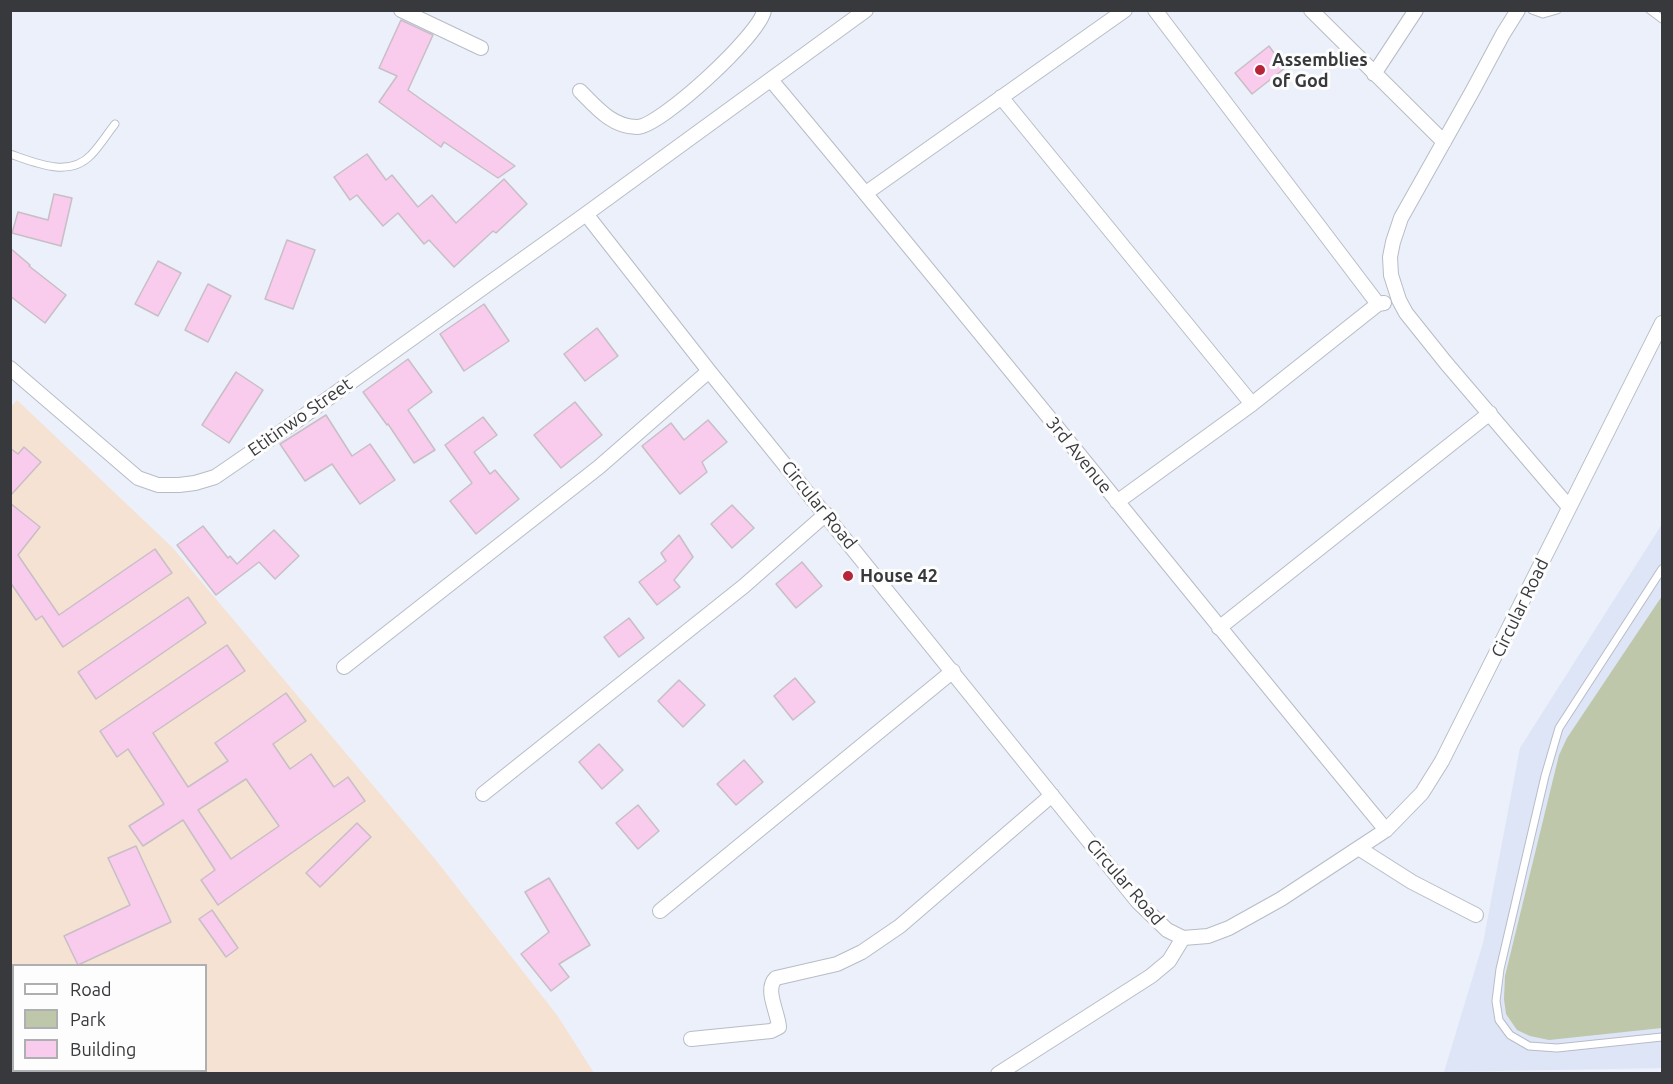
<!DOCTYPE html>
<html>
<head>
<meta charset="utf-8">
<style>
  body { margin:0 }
  #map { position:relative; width:1673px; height:1084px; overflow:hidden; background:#ebf0fa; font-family:Ubuntu,sans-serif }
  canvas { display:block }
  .frame { position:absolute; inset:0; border:12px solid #37393d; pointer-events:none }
  .legend { position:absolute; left:12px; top:964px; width:195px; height:108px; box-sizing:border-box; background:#fdfdfd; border:2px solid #aeafb0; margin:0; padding:8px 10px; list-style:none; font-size:18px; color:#37393d }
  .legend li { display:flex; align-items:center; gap:12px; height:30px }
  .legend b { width:30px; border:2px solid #aeafb0 }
</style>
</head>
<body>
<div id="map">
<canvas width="1673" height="1084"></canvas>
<div class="frame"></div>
<ul class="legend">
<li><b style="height:8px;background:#fff"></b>Road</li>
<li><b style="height:16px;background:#bec7aa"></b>Park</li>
<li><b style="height:16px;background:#f9cbed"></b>Building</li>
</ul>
</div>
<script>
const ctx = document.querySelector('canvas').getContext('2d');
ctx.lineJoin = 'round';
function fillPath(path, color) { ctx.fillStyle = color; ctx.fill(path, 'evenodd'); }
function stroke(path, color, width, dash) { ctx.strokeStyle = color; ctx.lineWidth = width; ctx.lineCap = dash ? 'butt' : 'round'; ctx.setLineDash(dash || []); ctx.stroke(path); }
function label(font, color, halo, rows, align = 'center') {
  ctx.font = font + ' Ubuntu,sans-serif'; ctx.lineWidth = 6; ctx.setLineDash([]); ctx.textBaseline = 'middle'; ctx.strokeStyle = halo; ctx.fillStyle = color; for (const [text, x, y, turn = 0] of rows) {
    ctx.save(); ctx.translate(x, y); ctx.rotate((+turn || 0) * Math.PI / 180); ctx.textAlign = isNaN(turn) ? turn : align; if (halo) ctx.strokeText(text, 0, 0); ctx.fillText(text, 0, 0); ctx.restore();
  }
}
fillPath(new Path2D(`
  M1662 524V1068L1444 1072 1483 943 1520 748Z`), '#dee5f7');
fillPath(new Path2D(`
  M17 400 173 548 435 859 557 1015 594 1073 11 1074 10 408ZM14 966H206V1070H14Z`), '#f6e2d3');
fillPath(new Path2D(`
  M1662 596V1028L1549 1040 1530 1036 1517 1030 1506 1014 1504 999 1505 976 1559 755 1567 738Z`), '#bec7aa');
const building = new Path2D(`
  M401 20 433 35 408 90 515 166 498 178 444 142 441 147 379 102 397 76 379 68Z
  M1269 46 1285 68 1252 94 1235 73Z
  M367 154 386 180 392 175 418 207 432 195 456 223 504 179 527 204 496 233 493 231 454 267 429 240 424 244 398 213 383 226 357 195 350 200 334 177Z
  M54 194 72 198 61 246 12 233 18 212 48 220Z
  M287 240 315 250 293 309 265 299Z
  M10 248 30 265 29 266 66 295 45 323 10 296Z
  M158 261 181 273 158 316 135 304Z
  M208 284 231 296 208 342 185 330Z
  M484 304 509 341 464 371 440 334Z
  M597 328 618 356 585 381 564 354Z
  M408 359 432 392 408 410 435 450 414 463 388 424 387 425 363 392Z
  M236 372 263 390 229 443 202 425Z
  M575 402 602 435 561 468 534 435Z
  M326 415 352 456 370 444 395 480 360 504 332 464 305 481 280 444Z
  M483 417 497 435 474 452 490 474 495 470 519 499 476 534 450 501 472 483 445 445Z
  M708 420 727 442 702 462 707 472 680 494 642 446 671 423 684 440Z
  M24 447 41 462 10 496V448L18 454Z
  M10 503 40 527 18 555 59 615 155 549 172 573 63 647 42 616 36 620 10 582Z
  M732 505 754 528 732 548 711 524Z
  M203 526 228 558 230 556 237 564 274 530 299 556 275 579 259 562 216 595 177 545Z
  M679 535 693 557 674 580 680 587 657 605 639 582 666 561 661 553Z
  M802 562 822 586 796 608 776 584Z
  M188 597 206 623 96 699 78 672Z
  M629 618 644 638 619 657 604 637Z
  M227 645 245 671 153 733 188 787 228 761 215 743 286 693 306 721 273 744 290 769 311 754 334 787 348 777 365 801 218 905 201 880 215 870 183 820 143 846 129 826 164 804 128 749 117 757 100 731ZM246 779 279 826 231 859 198 810Z
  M795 678 815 702 793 720 774 696Z
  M679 680 705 705 683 727 658 701Z
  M599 744 623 770 602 789 579 762Z
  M744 760 763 782 736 805 717 784Z
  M638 805 659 831 638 849 616 823Z
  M357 823 371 837 320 887 306 873Z
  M136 846 171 922 78 965 64 936 130 905 108 858Z
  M549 878 590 945 559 964 569 977 551 991 521 954 549 932 525 892Z
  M212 910 238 948 226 957 199 919Z`);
fillPath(building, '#f9cbed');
stroke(building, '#c8bec5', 1.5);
const service = new Path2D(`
  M1532 10 1543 14 1557 10
  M1650 10 1662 19
  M10 154C36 163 69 178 91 155 100 146 107 134 115 124
  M1662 569 1559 728 1545 776 1500 969 1496 1001 1499 1020 1510 1035 1529 1046 1557 1048 1662 1037`);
const minor = new Path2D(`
  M401 10 481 48
  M1155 10 1378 304
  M1311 10 1444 142
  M1518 10 1503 34 1473 90 1401 218 1393 242 1390 257 1391 275 1399 300 1406 313 1446 363 1569 507
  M1374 74 1416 10
  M771 80C979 328 1180 581 1386 830
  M580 91C596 107 612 127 637 127 660 127 762 33 764 10
  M1001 97 1252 404
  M866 193 1125 10
  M586 214 709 371 1138 902 1167 930 1183 938 1208 936 1229 928 1281 899 1386 830 1422 793 1442 761 1662 323
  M10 368 138 478 158 485H179L195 483 215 477 298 420 586 214 866 10
  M1117 502 1252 404 1378 304 1384 303
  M1219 628 1490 413
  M344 667 599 467 709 371
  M483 794 744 586 826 514
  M1360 849 1412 882 1476 915
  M660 911 953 671
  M691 1039 771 1031 779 1027C778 1012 764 989 776 978L837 964 862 952 900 926 1052 795
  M998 1074 1151 976 1169 961 1183 938`);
stroke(service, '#b7bcc6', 9);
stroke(minor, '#b7bcc6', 16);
stroke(service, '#fff', 7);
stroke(minor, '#fff', 14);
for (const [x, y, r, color] of [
  [1260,70,6,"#b62538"],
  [848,576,6,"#b62538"]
]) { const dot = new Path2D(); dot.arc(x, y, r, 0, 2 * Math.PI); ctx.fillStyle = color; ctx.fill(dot); stroke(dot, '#fdfdfd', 2); }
label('bold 18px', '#37393d', '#fdfdfd', [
  ["Assemblies",1272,60],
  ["of God",1272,81],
  ["House 42",860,576]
], 'left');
label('18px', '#37393d', '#fdfdfd', [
  ["Etitinwo Street",300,417,-35],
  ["3rd Avenue",1079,455,51],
  ["Circular Road",819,505,51],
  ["Circular Road",1520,608,-64],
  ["Circular Road",1125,882,49]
]);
</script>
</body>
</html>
